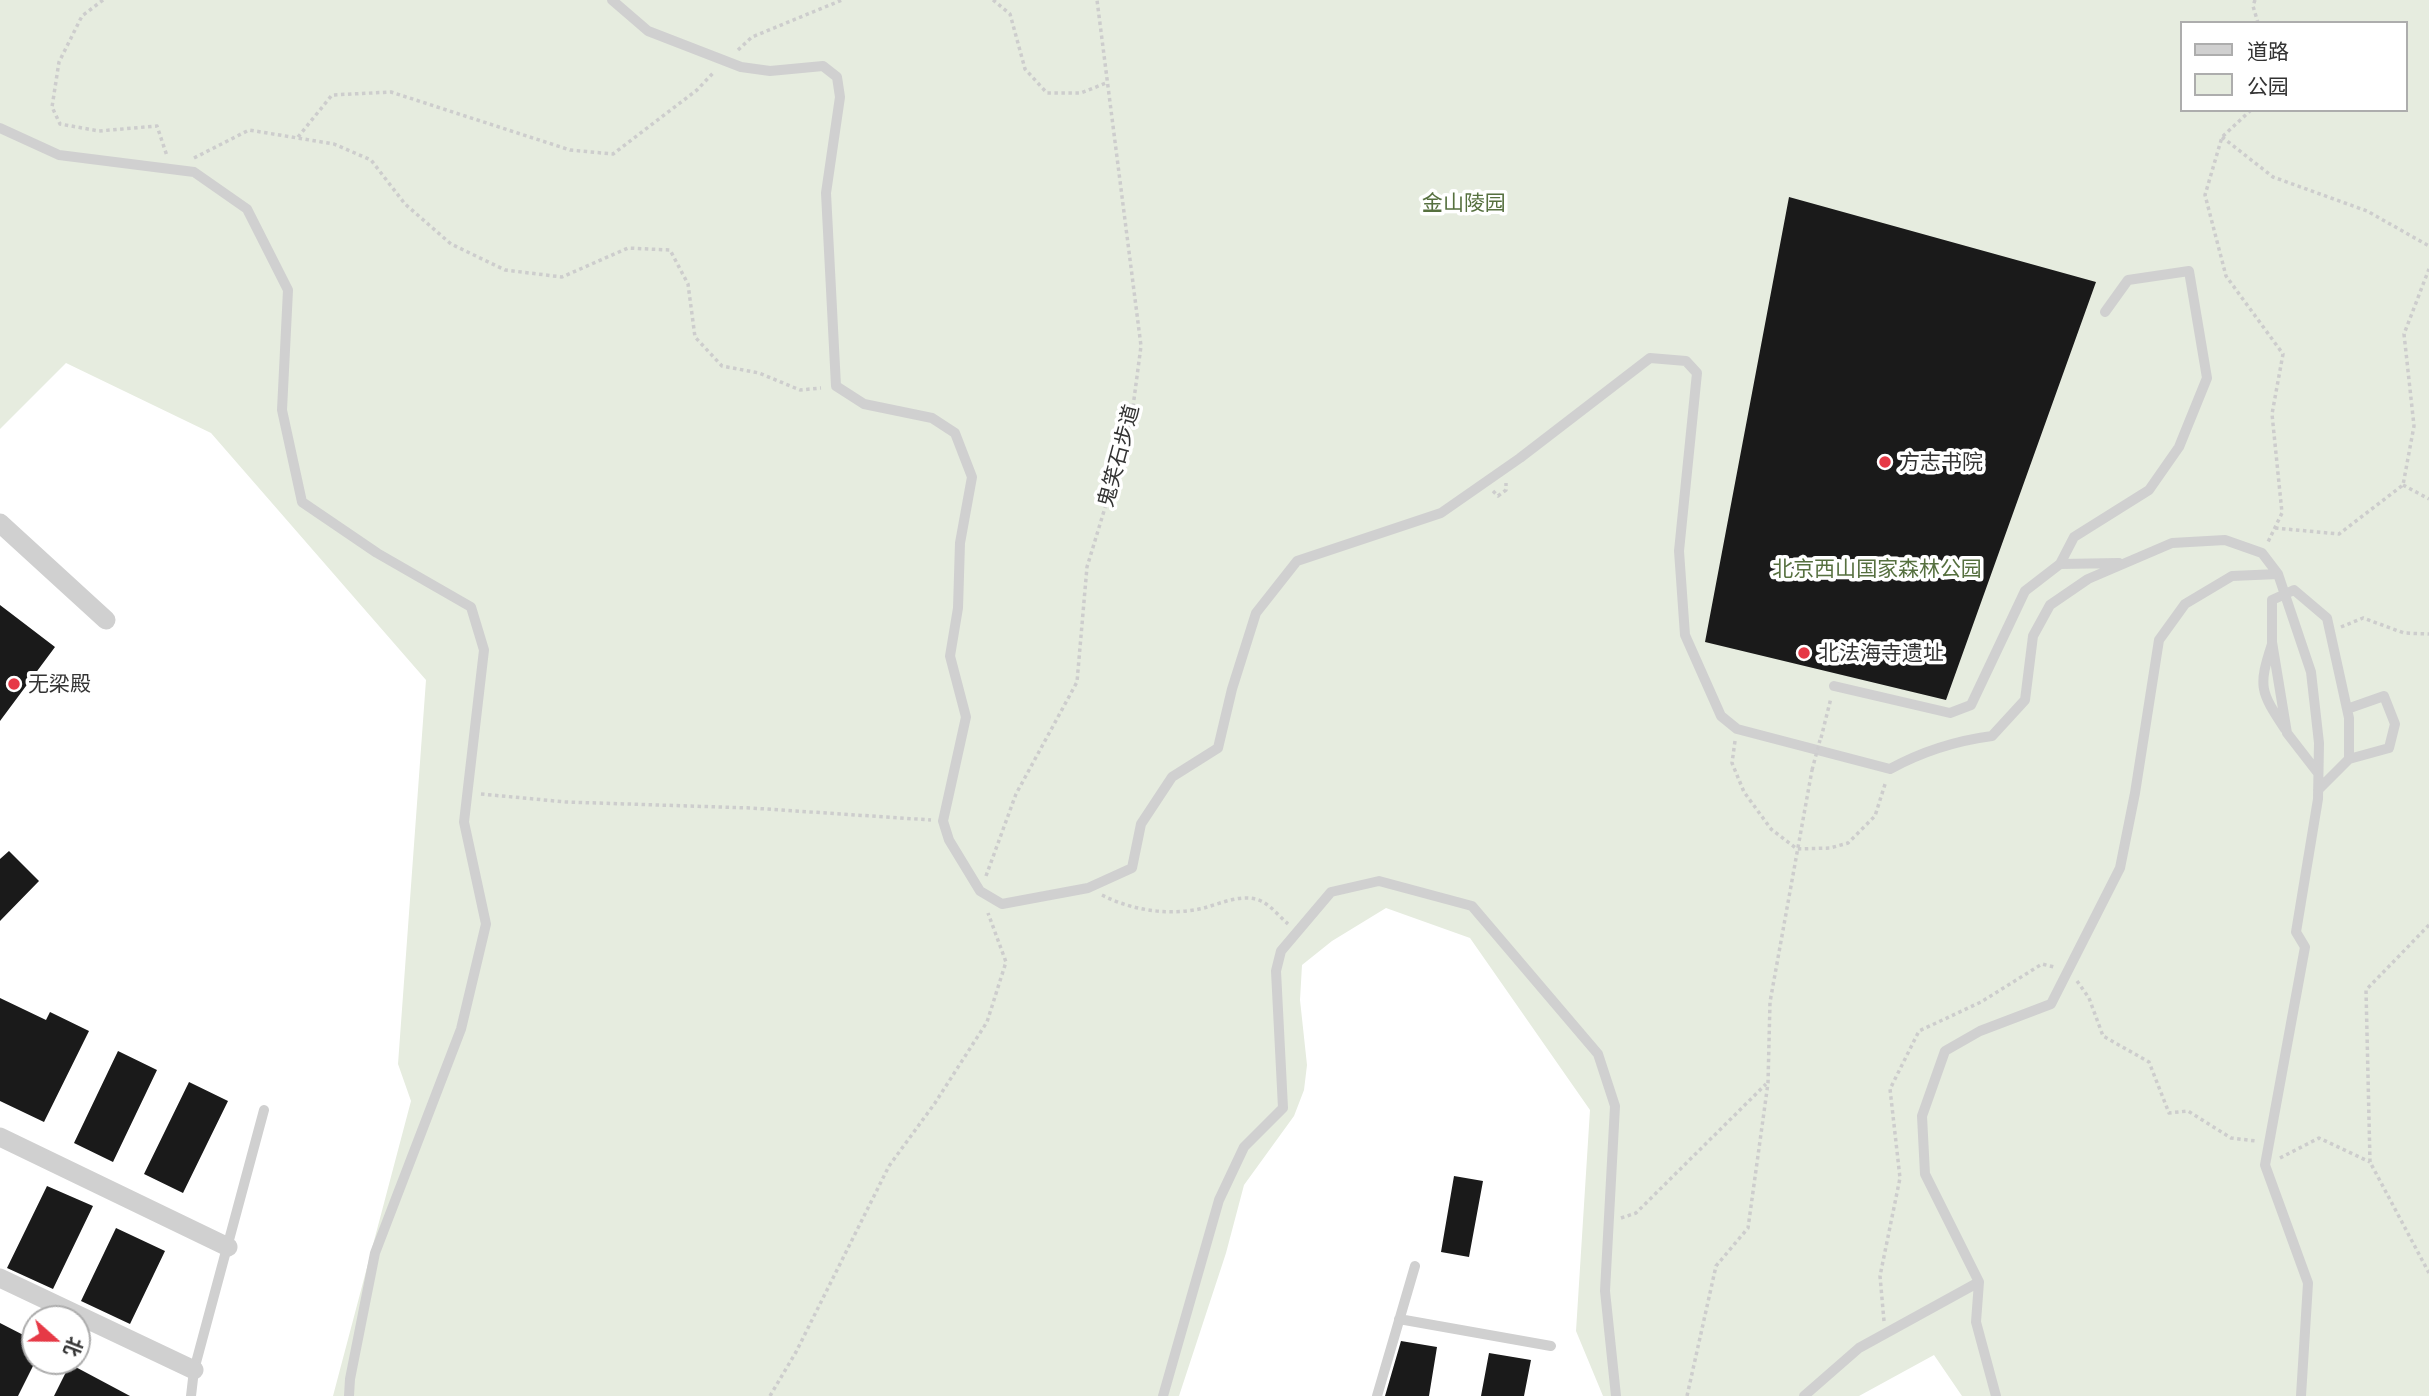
<!DOCTYPE html>
<html>
<head>
<meta charset="utf-8">
<style>
  body { margin:0 }
  #map { position:relative; width:2429px; height:1396px; overflow:hidden; background:#fff; font-family:"Golos Text","Noto Sans SC",sans-serif }
  canvas { display:block }
  .legend { position:absolute; left:2180px; top:21px; width:228px; height:91px; box-sizing:border-box; background:#fff; border:2px solid #adadad; margin:0; padding:9px 12px; list-style:none; font-size:21px; color:#333 }
  .legend li { display:flex; align-items:center; gap:14px; height:35px }
  .legend b { width:35px; border:2px solid #adadad }
  .north { position:absolute; left:21px; top:1305px; width:70px; height:70px; box-sizing:border-box; background:#fff; border:2px solid #adadad; border-radius:50%; rotate:111deg; font-size:19px; font-weight:700; line-height:28px; text-align:center; color:#333 }
  .north::after { content:''; display:block; margin:auto; width:24px; height:32px; background:#e63946; clip-path:polygon(50% 0,100% 100%,50% 72%,0 100%) }
</style>
</head>
<body>
<div id="map">
<canvas width="2429" height="1396"></canvas>
<ul class="legend">
<li><b style="height:9px;background:#d0d0d0"></b>道路</li>
<li><b style="height:19px;background:#e6ecdf"></b>公园</li>
</ul>
<div class="north">北</div>
</div>
<script>
const ctx = document.querySelector('canvas').getContext('2d');
ctx.lineJoin = 'round';
function fillPath(path, color) { ctx.fillStyle = color; ctx.fill(path, 'evenodd'); }
function stroke(path, color, width, dash) { ctx.strokeStyle = color; ctx.lineWidth = width; ctx.lineCap = dash ? 'butt' : 'round'; ctx.setLineDash(dash || []); ctx.stroke(path); }
function label(font, color, halo, rows, align = 'center') {
  ctx.font = font + ' "Golos Text","Noto Sans SC",sans-serif'; ctx.lineWidth = 7; ctx.setLineDash([]); ctx.textBaseline = 'middle'; ctx.strokeStyle = halo; ctx.fillStyle = color; for (const [text, x, y, turn = 0] of rows) {
    ctx.save(); ctx.translate(x, y); ctx.rotate((+turn || 0) * Math.PI / 180); ctx.textAlign = isNaN(turn) ? turn : align; if (halo) ctx.strokeText(text, 0, 0); ctx.fillText(text, 0, 0); ctx.restore();
  }
}
fillPath(new Path2D(`
  M0 0H2429V1396H1962L1934 1355 1859 1396H1603L1576 1331 1590 1110 1470 938 1386 908 1332 941 1302 965 1300 1000 1307 1065 1304 1090 1294 1116 1244 1185 1226 1253 1179 1396H333L411 1101 398 1064 426 680 211 433 66 363 0 429ZM2182 23H2406V110H2182Z`), '#e6ecdf');
fillPath(new Path2D(`
  M1789 197 2096 282 1946 700 1705 642Z
  M0 605 55 647 0 721Z
  M9 851 39 881 0 921V859Z
  M0 998 46 1020 50 1012 89 1031 44 1122 0 1101Z
  M118 1051 157 1070 113 1162 74 1143Z
  M189 1082 228 1101 183 1193 144 1174Z
  M1454 1176 1483 1181 1469 1257 1441 1252Z
  M47 1186 93 1206 53 1289 7 1268Z
  M116 1228 165 1251 130 1324 81 1301Z
  M0 1323 35 1341V1362L18 1396H0Z
  M1401 1341 1437 1347 1429 1396H1385Z
  M1489 1353 1531 1360 1524 1396H1481Z
  M70 1364 130 1396H54Z`), '#1a1a1a');
stroke(new Path2D(`
  M103 0 82 16 59 62 52 107 60 124 99 131 157 126 167 156
  M993 0 1010 14 1025 69 1047 93H1081L1106 83
  M2255 0 2253 6 2258 23
  M738 50 752 37 842 0
  M2251 110 2222 137 2205 195 2226 276 2283 354 2272 414 2282 513 2268 542
  M298 137 332 95 391 92 570 150 613 154 697 90 714 72
  M2222 137 2273 177 2367 211 2429 246
  M194 158 249 130 334 144 371 160 405 204 451 244 505 270 562 277 628 248 670 250 688 284 695 337 722 366 759 373 800 390 821 388
  M2403 485 2429 499
  M1493 491 1498 496 1506 490V483
  M2275 528 2339 534 2403 485 2414 426 2404 334 2429 269
  M2341 627 2363 618 2404 633 2429 634
  M1821 738 1831 698
  M1735 741 1732 763 1744 792 1771 829 1797 849 1830 848 1848 843 1875 816 1886 781
  M481 794 566 802 751 808 931 820
  M986 876 1016 794 1077 682 1087 567 1131 422 1141 346 1097 0
  M1102 895C1133 911 1171 916 1204 908 1222 903 1245 892 1263 902 1272 907 1280 917 1288 924
  M2429 925 2366 990 2370 1162 2429 1273
  M2077 981 2089 998 2103 1036 2149 1062 2169 1113 2188 1111 2231 1138 2256 1141
  M2280 1158 2319 1138 2370 1162
  M1621 1218 1636 1213 1766 1084
  M1884 1321 1880 1276 1900 1178 1890 1089 1919 1031 1981 1002 2042 964 2054 967
  M770 1396 796 1352 889 1166 935 1103 987 1022 1006 962 988 913
  M1687 1396 1716 1266 1748 1228 1768 1083 1770 1002 1812 770`), '#cdcdcd', 3.5, [3.5, 3.5]);
stroke(new Path2D(`
  M612 0 648 31 741 67 770 71 823 66 837 77 840 97 826 193 836 386 864 404 932 418 955 433 972 477 960 543 958 608 950 656 966 717 943 821 949 840 980 891 1002 904 1088 888 1132 868 1141 824 1172 777 1218 748 1232 689 1256 613 1297 561 1441 513 1520 458 1650 358 1686 361 1697 373 1679 551 1685 635 1721 716 1737 729 1890 769C1923 751 1954 741 1992 736L2025 700 2033 636 2050 605 2088 579 2172 543 2225 540 2262 553 2278 574 2311 672 2319 743 2318 799 2296 932 2305 947 2265 1165 2308 1283 2301 1396
  M0 128 59 155 194 172 247 209 288 290 282 410 302 502 377 553 471 607 484 650 464 822 486 924 461 1029 375 1253 350 1379 349 1396
  M2060 564 2074 537 2149 490 2179 447 2207 378 2189 271 2128 280 2105 312
  M2272 644C2258 687 2260 691 2285 729
  M1834 686 1950 713 1971 705 2025 591 2060 564 2119 563
  M2347 709 2384 696 2395 724 2389 748 2349 759
  M2318 790 2349 759V718L2327 618 2294 590 2272 600V642L2287 733 2318 773
  M1979 1282 1976 1322 1996 1396
  M1399 1319 1551 1346
  M191 1396 194 1370 264 1110
  M1163 1396 1219 1200 1244 1147 1283 1108 1276 971 1281 951 1331 892 1379 881 1472 906 1598 1054 1615 1106 1605 1291 1616 1396
  M1377 1396 1415 1266
  M1804 1396 1859 1348 1979 1282 1925 1174 1922 1116 1945 1051 1980 1031 2051 1004 2120 868 2135 793 2159 640 2185 604 2232 576 2278 574`), '#d0d0d0', 10);
stroke(new Path2D(`
  M0 523 106 620
  M0 1137 228 1247
  M0 1278 194 1370`), '#d0d0d0', 19);
stroke(new Path2D(`
  M1812 770 1820 740`), '#cdcdcd', 3.5, [3.5, 3.5]);
for (const [x, y, r, color] of [
  [1885,462,7,"#e63946"],
  [1804,653,7,"#e63946"],
  [14,684,7,"#e63946"]
]) { const dot = new Path2D(); dot.arc(x, y, r, 0, 2 * Math.PI); ctx.fillStyle = color; ctx.fill(dot); stroke(dot, '#fff', 2.5); }
label('21px', '#56703f', '#fff', [
  ["金山陵园",1464,203],
  ["北京西山国家森林公园",1877,569]
]);
label('21px', '#333', '#fff', [
  ["鬼笑石步道",1119,456,-75]
]);
label('21px', '#333', '#fff', [
  ["方志书院",1899,462],
  ["北法海寺遗址",1818,653],
  ["无梁殿",28,684]
], 'left');
</script>
</body>
</html>
